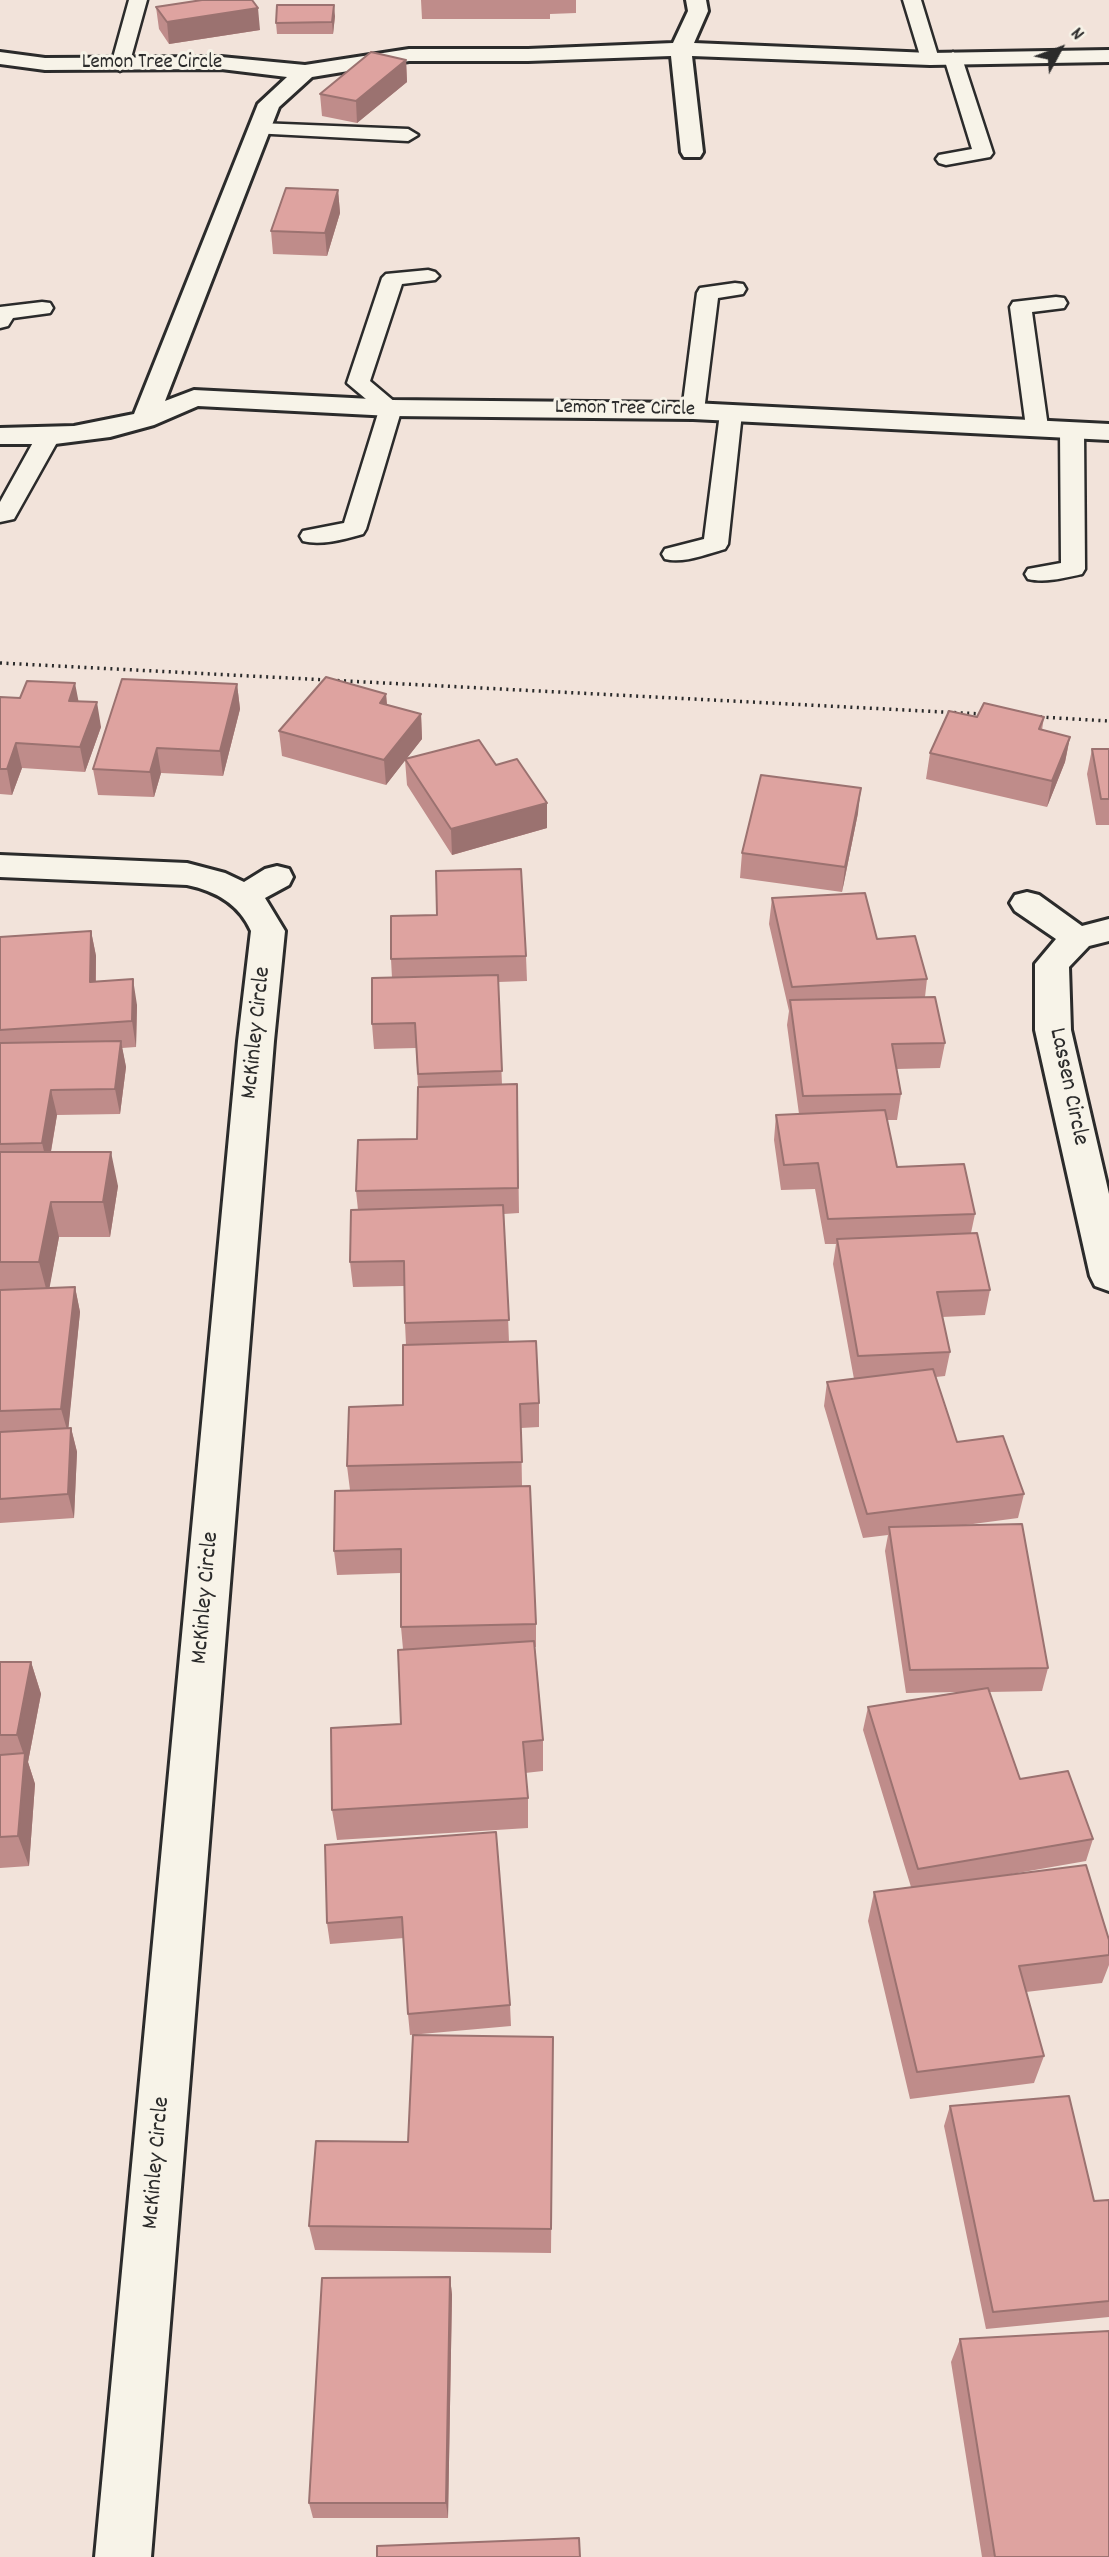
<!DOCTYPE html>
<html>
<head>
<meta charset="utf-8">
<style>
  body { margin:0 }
  #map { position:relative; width:1109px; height:2557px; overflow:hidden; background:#f2e3da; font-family:Dekko,sans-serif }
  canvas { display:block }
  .north { position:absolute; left:1025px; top:14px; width:70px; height:70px; -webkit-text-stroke:5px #f7f3e8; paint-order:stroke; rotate:49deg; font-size:19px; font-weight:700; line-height:28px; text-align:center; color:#2b2b2b }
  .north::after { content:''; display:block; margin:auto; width:24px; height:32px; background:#2b2b2b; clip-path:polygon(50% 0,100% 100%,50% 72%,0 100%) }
</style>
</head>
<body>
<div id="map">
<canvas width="1109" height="2557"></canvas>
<div class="north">N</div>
</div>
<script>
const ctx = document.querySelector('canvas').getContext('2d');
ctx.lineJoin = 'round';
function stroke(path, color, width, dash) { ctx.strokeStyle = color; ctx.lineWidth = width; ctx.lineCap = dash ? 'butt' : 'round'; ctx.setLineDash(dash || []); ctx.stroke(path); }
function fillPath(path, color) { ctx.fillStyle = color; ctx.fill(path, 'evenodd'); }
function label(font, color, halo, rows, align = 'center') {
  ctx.font = font + ' Dekko,sans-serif'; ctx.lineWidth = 6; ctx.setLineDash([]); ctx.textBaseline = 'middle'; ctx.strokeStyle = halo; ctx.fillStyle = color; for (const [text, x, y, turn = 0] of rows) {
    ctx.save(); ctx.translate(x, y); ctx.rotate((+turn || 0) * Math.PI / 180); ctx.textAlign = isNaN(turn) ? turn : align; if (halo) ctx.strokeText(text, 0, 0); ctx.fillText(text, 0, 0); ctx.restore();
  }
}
const service = new Path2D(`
  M129 0H147L129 65 120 71 111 65Z
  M903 0H921L939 59 937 63 930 65 921 59Z
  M953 52 962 58 993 153 990 157 946 165 939 163 936 159 939 155 972 149 944 58Z
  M259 123 408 129 418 135 408 141 252 133 249 129Z
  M428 270 435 272 439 276 435 280 402 284 370 381 402 408 366 529 363 534C345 539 321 546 303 541L300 536 303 531 344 523 379 410 347 383 382 278 386 274Z
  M735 283 743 284 746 289 743 294 718 298 704 411 701 416H685L682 411 697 293 700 288Z
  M1056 297 1064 298 1067 303 1064 308 1032 312 1048 427 1045 432H1029L1026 427 1010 307 1013 302Z
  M42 302 50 303 53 308 50 313 13 318 8 326 0 328V307Z
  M731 406 739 408 742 413 728 544 725 549C707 554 683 564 665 559L662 554 665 549 704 539 720 413 723 408Z
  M1072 423 1080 425 1084 430 1085 569 1082 574C1065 578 1045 583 1028 579L1025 574 1028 569 1061 563 1060 430 1064 425Z
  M48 430 56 432 60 437 14 519 0 522V502L36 437 40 432Z`);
const minor = new Path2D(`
  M686 0H706L708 11 694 43 930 53 1109 50V62L930 65 692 56 703 152 700 157H684L681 152 671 56 528 61H409L312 77 279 107 165 401 194 390 391 400 693 403 1109 424V440L693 419 391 416 198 406 154 425 110 437 55 444H0V428L74 426 134 414 258 104 287 77 221 69 45 70 0 64V52L45 58 221 57 305 65 409 49H528L673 43 688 11Z
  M0 855 187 863 225 873 244 882 265 869 277 866 289 869 293 877 289 885 265 898 285 931 274 1041 151 2557H95L238 1041 251 931C239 904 216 891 187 885L0 877Z
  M1027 892 1039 895 1082 926 1109 919V941L1089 946 1069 967 1071 1030 1109 1194V1291L1095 1286 1090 1276 1035 1030V964L1056 939 1015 911 1010 903 1015 895Z`);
stroke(service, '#2b2b2b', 5);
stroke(minor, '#2b2b2b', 6);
stroke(new Path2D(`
  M0 663 982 714
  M1040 717 1109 721`), '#2b2b2b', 3.5, [2, 4.5]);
fillPath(service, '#f7f3e8');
fillPath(minor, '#f7f3e8');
fillPath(new Path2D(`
  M421 0H576V13L550 14V19H422Z
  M156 7 260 30 169 44 159 29Z
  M335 16 333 34H277L276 23Z
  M406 60 407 82 357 123 322 116 320 94Z
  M338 190 340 213 327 256 273 254 271 231Z
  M237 684 240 709 223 776 161 773 154 797 98 795 93 769Z
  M386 694 387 705 421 714 422 739 406 759 496 765 547 828 452 855 407 785 405 760 386 785 282 756 279 731Z
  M0 697 78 701 101 727 85 772 22 768 12 795 0 794Z
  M977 717H1044L1042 730 1070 737 1065 762 1047 807 926 779 930 753Z
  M1092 749H1109V825H1096L1087 774Z
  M858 813 842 892 740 878 742 853Z
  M772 898 877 939 927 979 925 997 945 1043 940 1068 896 1069 901 1094 897 1120H887L897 1167 975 1214 971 1233 990 1290 985 1315 942 1317 950 1352 945 1376 936 1377 957 1442 1024 1494 1018 1518 958 1526 1048 1668 1042 1691 989 1692 1020 1779 1093 1839 1086 1861 1006 1875 1109 1940V1965L1102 1983 1026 1992 1044 2056 1034 2083 910 2099 868 1921 874 1892 911 1887 863 1730 868 1707 959 1692 906 1693 885 1551 888 1535 863 1538 824 1406 827 1382 854 1379 833 1264 836 1244H825L815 1189 781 1190 774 1140 776 1115 799 1114 787 1025 789 1011 769 924Z
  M91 931 96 956V982L137 1005 136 1047 122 1048 126 1067 120 1114 57 1115 51 1152 118 1186 110 1237H59L49 1288 75 1287 80 1312 68 1428H71L77 1452 74 1518 0 1523V937Z
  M526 956 527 981 498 982 502 1085 517 1084 519 1213 504 1214 509 1342 539 1403V1427L521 1428 522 1486 350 1490 347 1466 403 1405 406 1345 405 1323 404 1286 353 1287 350 1262 358 1210 356 1191 417 1139 418 1087 416 1048 374 1049 372 1024 392 978 391 959Z
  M335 1491 536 1624V1647H535L543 1740V1771L525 1773 528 1798V1828L337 1840 332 1810 401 1724 403 1649 401 1627V1573L337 1575 334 1551Z
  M0 1662H31L41 1694 28 1762 35 1784 29 1866 0 1868Z
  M325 1845 510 2005 511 2026 410 2035 408 2014 404 1938 330 1944 327 1923Z
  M553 2037 551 2253 315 2250 309 2226 408 2142Z
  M950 2106 1094 2201 1109 2200V2317L986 2329 944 2126Z
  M450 2277 452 2295 448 2518H313L309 2503Z
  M960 2339 1109 2557H982L951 2362Z`), '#bf8c8a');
fillPath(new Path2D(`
  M334 5 335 16 333 34 332 22Z
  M258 8 260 30 169 44 167 22Z
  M406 60 407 82 357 123 356 101Z
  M338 190 340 213 327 256 325 233Z
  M75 683 80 709 69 701Z
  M237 684 240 709 223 776 220 751Z
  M386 694 388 719 380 703Z
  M97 702 101 727 85 772 80 747Z
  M421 714 422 739 386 785 384 760Z
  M1070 737 1065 762 1047 807 1052 781Z
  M16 743 22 768 12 795 7 769Z
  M157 748 161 773 154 797 150 772Z
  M861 788 858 813 842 892 845 867Z
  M547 803V828L452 855 451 829Z
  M91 931 96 956 95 1008 90 982Z
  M133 979 137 1005 136 1047 132 1021Z
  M121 1041 126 1067 120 1114 115 1089Z
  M51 1090 57 1115 48 1168 42 1143Z
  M111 1152 118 1186 110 1237 103 1202Z
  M51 1202 59 1237 48 1296 39 1262Z
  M75 1287 80 1312 68 1433 61 1409Z
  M71 1428 77 1452 74 1518 68 1494Z
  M31 1662 41 1694 28 1762 35 1784 29 1866 18 1836 25 1758 17 1735Z
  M450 2277 452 2295 448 2518 446 2503Z`), '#9b7270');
const building = new Path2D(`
  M202 0H252L258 8 167 22 156 7Z
  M277 5H334L332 22 276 23Z
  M371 52 406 60 356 101 320 94Z
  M286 188 338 190 325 233 271 231Z
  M326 677 386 694 380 703 421 714 384 760 279 731Z
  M122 679 237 684 220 751 157 748 150 772 93 769Z
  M27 681 75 683 69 701 97 702 80 747 16 743 7 769H0V697L20 698Z
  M984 703 1044 717 1039 729 1070 737 1052 781 930 753 949 711 977 717Z
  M479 740 496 765 517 759 547 803 451 829 405 759Z
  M1092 749H1109V799H1101Z
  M761 775 861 788 845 867 742 853Z
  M521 869 526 956 391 959V916L437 915 436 871Z
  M865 893 877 939 915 936 927 979 792 987 772 898Z
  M91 931 90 982 133 979 132 1021 0 1030V937Z
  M498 975 502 1071 418 1074 415 1023 372 1024V978Z
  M935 997 945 1043 892 1044 901 1094 803 1096 790 1000Z
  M121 1041 115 1089 51 1090 42 1143 0 1144V1043Z
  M517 1084 518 1188 356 1191 358 1140 417 1139 418 1087Z
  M885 1110 897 1167 964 1164 975 1214 828 1219 818 1163 784 1165 776 1115Z
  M0 1152H111L103 1202H51L39 1262H0Z
  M503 1205 509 1320 405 1323 404 1261 350 1262 351 1210Z
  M977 1233 990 1290 937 1292 950 1352 858 1356 837 1239Z
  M75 1287 61 1409 0 1411V1290Z
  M536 1341 539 1403 520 1404 522 1462 347 1466 349 1407 403 1405V1345Z
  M933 1369 957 1442 1003 1436 1024 1494 867 1514 827 1382Z
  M71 1428 68 1494 0 1499V1432Z
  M530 1486 536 1624 401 1627V1549L334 1551 335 1491Z
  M1022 1524 1048 1668 910 1670 889 1527Z
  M534 1641 543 1740 523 1742 528 1798 332 1810 331 1728 401 1724 398 1650Z
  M0 1662H31L17 1735H0Z
  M988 1688 1020 1779 1068 1771 1093 1839 918 1869 868 1707Z
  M25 1753 18 1836 0 1837V1755Z
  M496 1832 510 2005 408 2014 402 1917 327 1923 325 1845Z
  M1086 1865 1109 1940V1955L1019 1966 1044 2056 917 2072 874 1892Z
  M413 2035 553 2037 551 2229 309 2226 316 2141 408 2142Z
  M1069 2096 1094 2201 1109 2200V2301L993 2312 950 2106Z
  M450 2277 446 2503H309L322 2278Z
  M1109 2331V2557H995L960 2339Z
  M579 2538 580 2557H377V2546Z`);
fillPath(building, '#dea3a0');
stroke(building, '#9b7270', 2);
label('21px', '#2b2b2b', '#f7f3e8', [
  ["Lemon Tree Circle",152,64],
  ["Lemon Tree Circle",625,410,1]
]);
label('24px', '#2b2b2b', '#f7f3e8', [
  ["McKinley Circle",258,1033,-84],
  ["Lassen Circle",1067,1087,78],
  ["McKinley Circle",207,1598,-85],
  ["McKinley Circle",158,2163,-85]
]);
</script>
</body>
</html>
